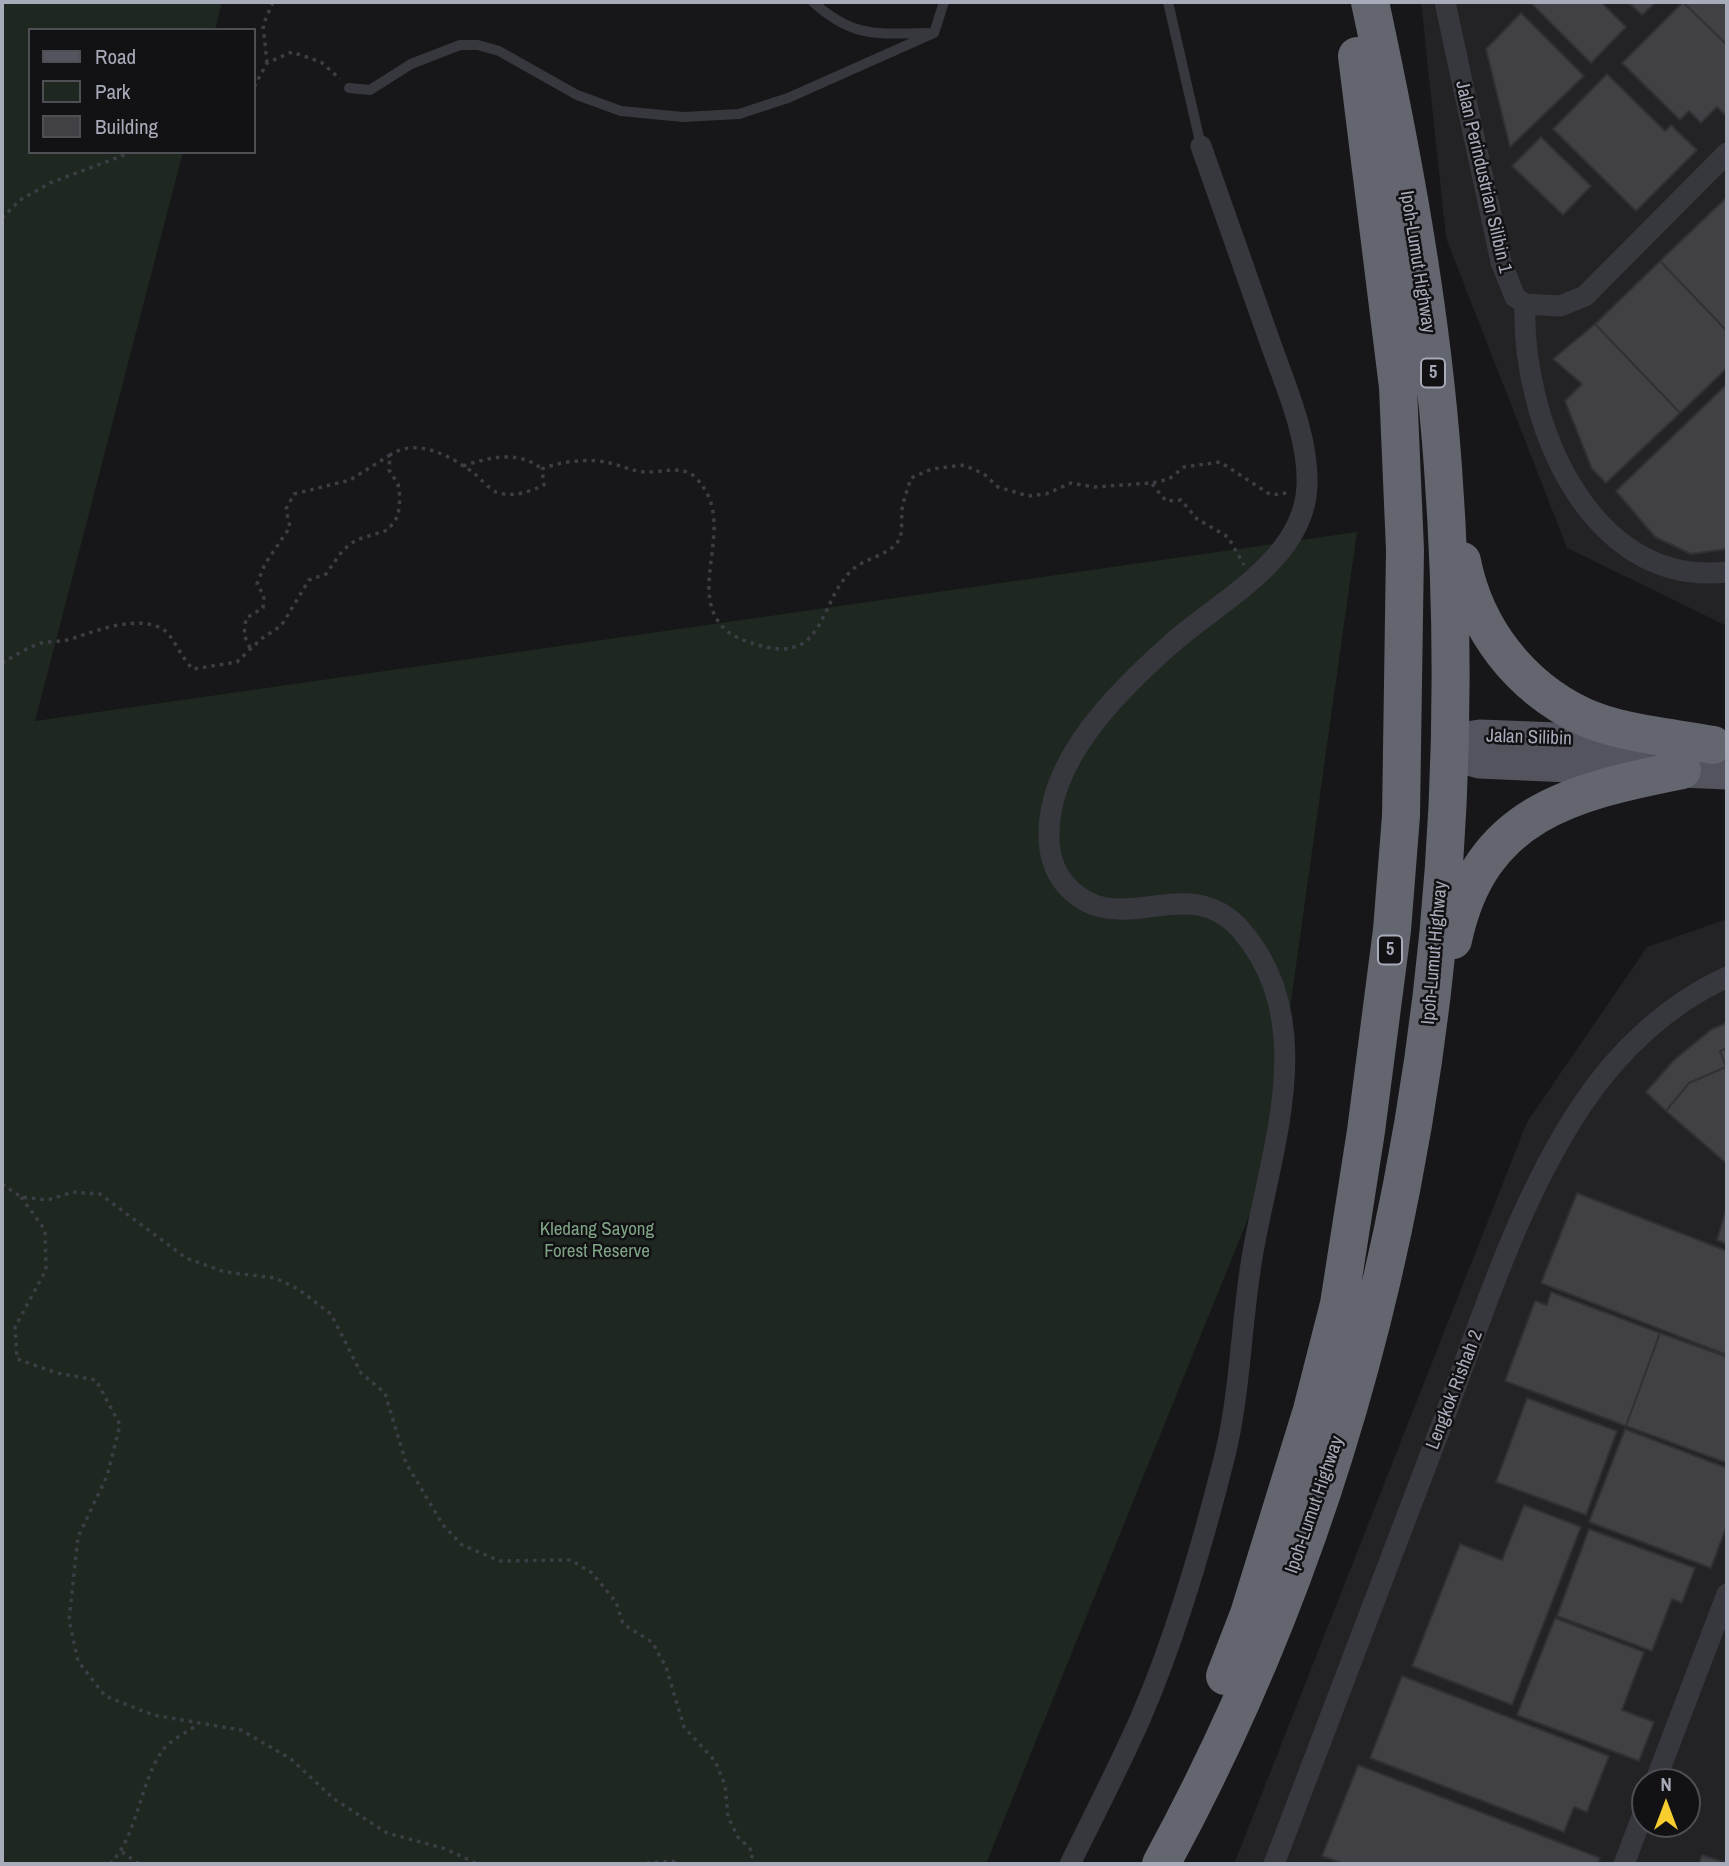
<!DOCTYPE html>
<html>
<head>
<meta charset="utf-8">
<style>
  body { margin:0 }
  #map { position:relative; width:1729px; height:1866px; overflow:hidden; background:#171618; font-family:"Archivo Narrow",sans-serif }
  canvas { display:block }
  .frame { position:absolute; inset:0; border:4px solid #a8abb9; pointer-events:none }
  .legend { position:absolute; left:28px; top:28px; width:228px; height:126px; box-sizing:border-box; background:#121113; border:2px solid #4e4f55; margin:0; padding:9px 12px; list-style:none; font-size:21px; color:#a8abb9 }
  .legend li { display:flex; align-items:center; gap:14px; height:35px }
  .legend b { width:35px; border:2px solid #4e4f55 }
  .north { position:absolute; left:1631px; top:1768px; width:70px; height:70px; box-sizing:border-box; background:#121113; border:2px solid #4e4f55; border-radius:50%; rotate:0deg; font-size:19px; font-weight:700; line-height:28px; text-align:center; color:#a8abb9 }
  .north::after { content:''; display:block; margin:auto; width:24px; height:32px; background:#f8ce2f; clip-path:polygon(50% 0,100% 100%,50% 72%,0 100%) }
</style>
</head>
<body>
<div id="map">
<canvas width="1729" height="1866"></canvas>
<div class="frame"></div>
<ul class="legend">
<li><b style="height:9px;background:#53545d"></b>Road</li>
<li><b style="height:19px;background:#1e2720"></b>Park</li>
<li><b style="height:19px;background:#414045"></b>Building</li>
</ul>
<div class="north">N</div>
</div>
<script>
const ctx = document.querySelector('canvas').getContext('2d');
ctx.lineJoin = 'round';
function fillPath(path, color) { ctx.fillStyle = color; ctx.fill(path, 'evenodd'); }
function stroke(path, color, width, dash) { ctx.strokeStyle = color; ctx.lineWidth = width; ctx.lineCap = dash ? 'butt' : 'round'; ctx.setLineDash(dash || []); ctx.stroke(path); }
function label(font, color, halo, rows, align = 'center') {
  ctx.font = font + ' "Archivo Narrow",sans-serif'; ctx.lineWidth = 5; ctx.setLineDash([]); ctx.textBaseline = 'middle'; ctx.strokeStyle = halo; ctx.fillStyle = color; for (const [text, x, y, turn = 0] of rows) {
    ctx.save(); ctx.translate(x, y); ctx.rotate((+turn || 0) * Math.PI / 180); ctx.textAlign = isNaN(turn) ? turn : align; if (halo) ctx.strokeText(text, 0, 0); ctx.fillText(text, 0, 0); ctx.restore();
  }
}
fillPath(new Path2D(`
  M1421 2H1727V626L1567 548 1446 238Z
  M1727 919V1864H1234L1527 1122 1647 947ZM1645 1782H1687V1824H1645Z`), '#232225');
fillPath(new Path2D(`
  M2 2H222L215 30H30V152H183L35 721 1357 532 1267 1172 986 1864H2Z`), '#1e2720');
const building = new Path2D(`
  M1530 2H1601L1626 27 1591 63Z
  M1628 2H1656L1642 15Z
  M1683 2H1727V45Z
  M1683 2 1727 45V117L1717 107 1701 123 1689 111 1680 120 1622 63Z
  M1521 13 1584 76 1510 147 1486 49Z
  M1607 74 1665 131 1671 125 1697 150 1636 211 1553 129Z
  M1541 137 1591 186 1563 215 1512 166Z
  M1727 197V331L1660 261Z
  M1660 261 1727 331V368L1680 413 1595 324Z
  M1595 324 1680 413 1606 483 1592 469 1565 401 1582 384 1553 359Z
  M1727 384V549L1691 554 1655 537 1616 491Z
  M1727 1023V1048L1720 1051 1726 1067 1689 1083 1666 1111 1646 1092 1674 1060 1712 1029Z
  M1727 1048V1164L1666 1111 1689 1083 1726 1067 1720 1051Z
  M1577 1193 1727 1251V1355L1541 1283Z
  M1727 1206V1244L1717 1240Z
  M1551 1292 1660 1333 1626 1426 1505 1381 1535 1301 1547 1305Z
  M1660 1333 1727 1357V1463L1626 1426Z
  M1527 1398 1617 1431 1586 1515 1496 1482Z
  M1625 1429 1727 1468V1525L1711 1568 1589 1522Z
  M1524 1505 1581 1527 1512 1705 1412 1666 1460 1544 1502 1560Z
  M1589 1529 1695 1568 1682 1603 1672 1599 1652 1651 1557 1616Z
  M1555 1618 1644 1652 1622 1710 1654 1722 1639 1761 1517 1715Z
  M1402 1676 1609 1756 1587 1812 1574 1807 1564 1832 1370 1758Z
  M1358 1765 1600 1858 1597 1864H1344L1322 1856Z
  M1702 1855 1727 1863V1864H1699Z`);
fillPath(building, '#414045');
stroke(building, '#313034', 2);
stroke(new Path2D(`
  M267 63 263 25 273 2
  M254 87 267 63 292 52 321 62 340 79
  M2 218 20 200 50 183 132 152
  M463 466C490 457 519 450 542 469
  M1152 484 1166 501 1181 500 1197 519 1228 537 1244 565
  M250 648 244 635 246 618 263 608 264 596 257 584 265 564 290 527 286 509 294 494 350 480 390 455
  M2 663C14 656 28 647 41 643 52 641 64 642 74 638 98 630 140 614 164 630 174 637 181 658 193 669L237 662 261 639 281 626 309 580 326 574 343 550 356 540 388 530 398 516 400 498 398 484 389 470 390 455C417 437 451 456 475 474 481 479 489 489 496 492 513 498 529 492 544 485L542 469C561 461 590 458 610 463 622 466 632 471 645 472 662 473 683 464 696 478 741 524 682 592 727 631 737 639 753 644 766 647 825 660 820 601 851 571 865 557 888 557 899 540 903 532 901 518 902 509 904 498 908 488 911 478L932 469 964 465 984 474 998 487 1028 496 1046 494 1071 483 1094 487 1152 483 1169 479 1184 467 1220 462 1271 495 1287 493
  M2 1184 21 1197 48 1200 73 1192 100 1194 186 1258 225 1272 275 1278 298 1289 331 1314 361 1373 385 1393 406 1463 443 1525 462 1545 500 1561 571 1560 592 1573 616 1602 623 1624 652 1642 666 1667 684 1727 715 1761 725 1785 728 1817 738 1837 753 1852 750 1864
  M21 1197 45 1230 46 1270 15 1327 17 1359 57 1373 96 1380 120 1425 107 1476 78 1537 69 1620 78 1661 105 1696 153 1715 241 1730 291 1759 334 1799 387 1833 443 1848 478 1864
  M122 1852 139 1864
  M110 1864C138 1835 139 1785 162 1751 169 1741 187 1732 197 1725
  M638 1864 672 1861 679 1864`), '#3d3e45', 3.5, [3.5, 5]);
stroke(new Path2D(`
  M813 2C853 38 876 34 928 33
  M1168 2 1201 146
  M349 88 370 90 411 64 460 45H478L499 51 577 95 621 111 683 117 739 114 788 98 934 33 944 2`), '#37373e', 10);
stroke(new Path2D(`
  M1445 2 1501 262 1515 297 1525 304
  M1525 304C1521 418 1588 588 1727 572
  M1525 304 1560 306 1585 296 1727 153
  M1655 1782 1727 1594
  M1070 1864C1094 1815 1119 1767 1141 1717 1177 1634 1203 1543 1225 1455 1241 1389 1241 1319 1253 1252 1271 1148 1321 1020 1240 929 1186 868 1118 945 1065 884 1054 871 1049 853 1049 837 1047 760 1118 691 1171 644 1219 601 1304 560 1307 486 1309 437 1285 385 1269 339 1246 275 1224 210 1201 146
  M1274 1864C1330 1718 1386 1571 1442 1424 1482 1317 1518 1201 1582 1105 1618 1051 1668 1004 1727 977
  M1624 1864 1645 1809`), '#37373e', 21);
stroke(new Path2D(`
  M1634 742 1480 736 1467 738 1449 748 1458 756 1479 762 1727 773`), '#53545d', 33);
stroke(new Path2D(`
  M1462 561C1475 628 1519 686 1582 716 1621 734 1671 737 1713 745
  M1453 940C1480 813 1571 792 1682 770
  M1225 1676 1249 1614 1312 1410 1339 1304 1366 1131 1392 930 1401 816 1405 550 1398 387 1357 56
  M1161 1864C1392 1441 1478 945 1443 468 1432 311 1403 155 1370 2`), '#63656f', 38);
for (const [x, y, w] of [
  [1433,373,24],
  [1390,950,24]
]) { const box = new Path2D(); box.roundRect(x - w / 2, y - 14.5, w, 29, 5); ctx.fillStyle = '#121113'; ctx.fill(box); stroke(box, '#a8abb9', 2); }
label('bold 18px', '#a8abb9', null, [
  ["5",1433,373],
  ["5",1390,950]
]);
label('19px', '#a8abb9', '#121113', [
  ["Jalan Perindustrian Silibin 1",1483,177,77],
  ["Ipoh-Lumut Highway",1417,262,81],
  ["Jalan Silibin",1529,738,2],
  ["Ipoh-Lumut Highway",1435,953,-85],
  ["Lengkok Rishah 2",1455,1390,-69],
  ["Ipoh-Lumut Highway",1315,1505,-71]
]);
label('19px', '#7ea485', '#121113', [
  ["Kledang Sayong",597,1230],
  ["Forest Reserve",597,1252]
]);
</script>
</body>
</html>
